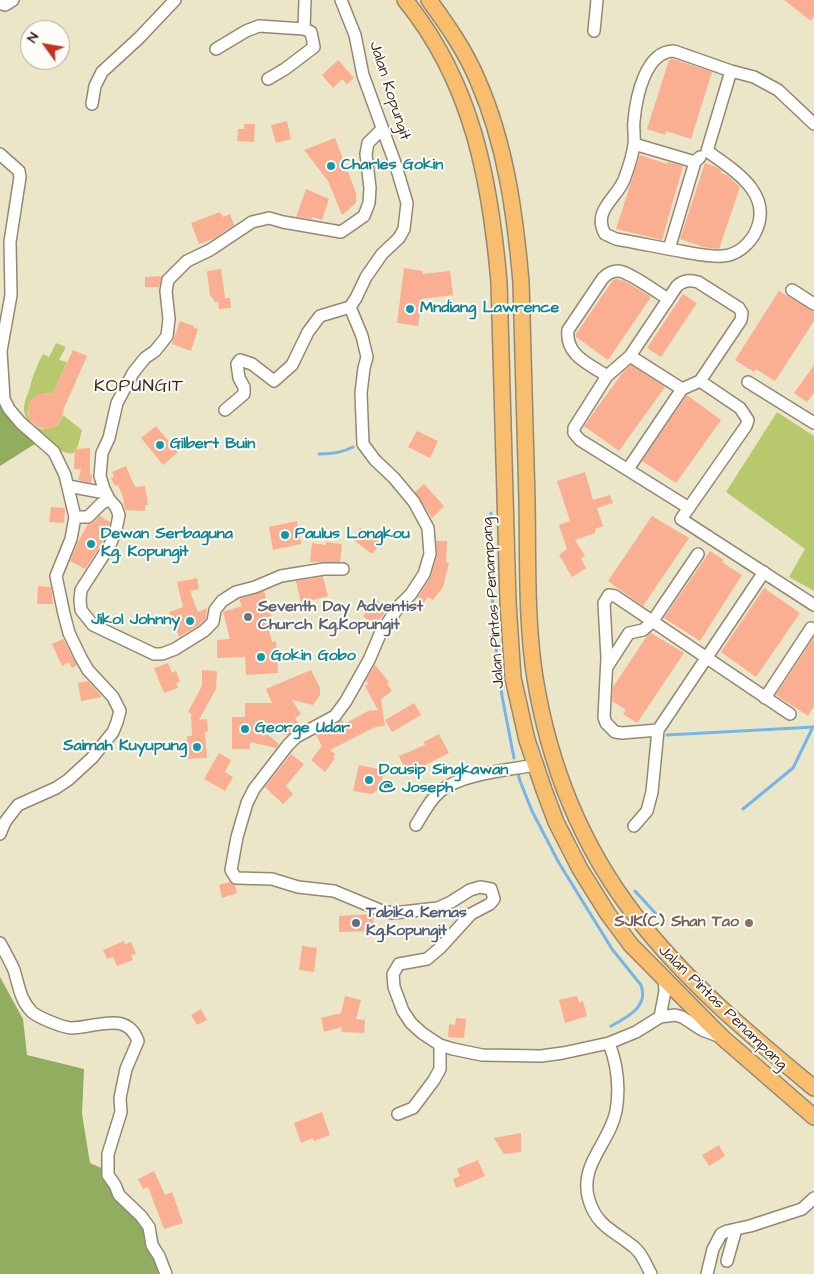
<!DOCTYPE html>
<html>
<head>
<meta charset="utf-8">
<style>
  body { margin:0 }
  #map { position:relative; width:814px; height:1274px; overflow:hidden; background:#ece6c8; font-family:"Architects Daughter",sans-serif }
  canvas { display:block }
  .north { position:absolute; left:20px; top:20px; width:50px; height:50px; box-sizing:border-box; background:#fdfcf7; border:1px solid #afa8a0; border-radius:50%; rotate:302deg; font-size:14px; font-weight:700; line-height:20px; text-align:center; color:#3b2a1e }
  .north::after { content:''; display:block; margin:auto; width:18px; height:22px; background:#c8321e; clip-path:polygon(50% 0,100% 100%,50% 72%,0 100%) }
</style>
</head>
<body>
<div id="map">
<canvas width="814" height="1274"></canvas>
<div class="north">N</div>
</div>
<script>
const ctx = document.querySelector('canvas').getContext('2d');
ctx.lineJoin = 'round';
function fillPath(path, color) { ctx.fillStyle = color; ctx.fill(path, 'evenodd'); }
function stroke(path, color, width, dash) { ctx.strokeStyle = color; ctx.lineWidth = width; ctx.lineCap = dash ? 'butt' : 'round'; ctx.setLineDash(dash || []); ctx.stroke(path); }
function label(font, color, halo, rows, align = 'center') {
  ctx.font = font + ' "Architects Daughter",sans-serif'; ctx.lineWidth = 4; ctx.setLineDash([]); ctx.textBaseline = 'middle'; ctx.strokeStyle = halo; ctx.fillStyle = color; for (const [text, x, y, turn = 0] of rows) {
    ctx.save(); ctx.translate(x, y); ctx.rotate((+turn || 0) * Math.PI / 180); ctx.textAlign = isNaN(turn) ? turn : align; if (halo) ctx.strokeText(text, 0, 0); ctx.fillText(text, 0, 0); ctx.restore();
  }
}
fillPath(new Path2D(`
  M56 343 66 347 59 360 67 362 53 393C16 391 24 435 50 428 57 427 61 421 63 415L82 430 78 446 74 453C64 455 58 448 50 442 40 434 25 423 24 409 24 401 28 394 30 387 33 375 37 365 43 354L49 357Z
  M777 412 814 436V591L789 577 805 549 726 492Z`), '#b7c96c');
fillPath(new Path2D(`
  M0 393 38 442 0 466Z
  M0 977 23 1019 27 1055 84 1069 82 1114 90 1163 113 1173 119 1195 151 1231 166 1274H0Z`), '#91ad60');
stroke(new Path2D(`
  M319 454C331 454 342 453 353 447
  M491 513 493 624 502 696 514 758
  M667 735 814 727
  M517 770 520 781 532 811 559 863 612 949 641 985C649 1007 627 1017 611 1026
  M743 809 793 768 813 727
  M635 891 658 916`), '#75b5e9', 3);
fillPath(new Path2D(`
  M784 0H814V16L811 21Z
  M673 59 712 72 691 139 666 131 665 135 647 129 669 60Z
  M338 60 354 78 347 84 342 79 333 88 322 75Z
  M287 121 291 139 276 143 271 125Z
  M244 124H255L254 142 237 141 238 129H244Z
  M335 138 356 193V203L342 215 328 181 304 150Z
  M640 155 667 164V162L683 166 662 240 616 229Z
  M705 163 716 167 721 170V173L727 175 740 187 719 249 703 247 680 239Z
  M306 189 329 199 322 220 312 217V219L296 217Z
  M220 212 223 217 230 214 234 225 213 239 199 244 191 223Z
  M404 268 423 271 422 274 450 271 453 295 422 299 418 326 397 323Z
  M221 269 225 298H230L231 308 219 309 218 302H214L213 298 210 296 207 271Z
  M162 276 159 287H145V277Z
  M617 279 625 281 651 297 608 360 576 337V334L613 280Z
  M779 291 814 312V321L775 381 756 369 754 372 735 360Z
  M683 294 697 303 661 357 647 348Z
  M180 321 194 326V328L198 329 191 351 172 344Z
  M73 350 87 356 64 408 61 420 53 428 47 429 37 427 29 419 28 407 30 402 38 394 53 393Z
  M631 365 665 387 619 451 584 426 623 372Z
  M814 365V393L807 402 794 393Z
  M687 395 721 420 676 483 642 461Z
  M156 426 178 452 163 465 141 438Z
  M417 431 438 441 430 458 408 447Z
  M90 448V475H92L91 483 78 480 81 469H74L75 449Z
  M126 466 135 487 145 486 148 505H145V511L125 510 123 497 118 485 115 486 111 478 114 477 112 472Z
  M585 472 593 500 610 495 613 503 597 508 603 526 595 529V533L575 540 585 556 581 558 586 568 572 577 559 555 567 549 559 525 570 521 557 481Z
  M424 484 444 506 432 518 415 492Z
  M51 507 65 508 64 523 49 522Z
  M100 516 110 522 109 528 103 542 85 569 70 561 78 542 88 524 93 523Z
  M652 516 689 538 643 606 608 581Z
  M297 521 301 544 273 550 269 527Z
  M360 528 381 543 372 554 352 539Z
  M436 541H447L446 562 449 563 443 587 433 600 428 597 423 604 417 599 431 576 437 556Z
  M326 542 342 544 340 562H310L312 543 326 545Z
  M710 551 724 560 722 562 742 575 700 641 664 618Z
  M323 577 328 596 301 603 296 581Z
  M197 578 199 589 190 591 198 612 207 608 206 618 199 625 179 637 169 612 183 607 177 582Z
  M38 586 51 587 53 604H37Z
  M764 588 800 613 756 677 721 652Z
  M264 591 273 621 267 623 272 642 276 641 278 673 246 675 245 657 217 658V640L230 639 223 612 242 606 239 599Z
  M377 600 388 609 374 626 363 616Z
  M651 633 684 653 637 723 623 714 626 710 612 701 613 687 647 636Z
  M814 637V706L808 716 776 695Z
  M63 639 77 665 72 668 69 662 62 666 52 644Z
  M168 663 172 673 176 671 180 682 176 683 178 688 164 693 154 668Z
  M375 665 389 682 387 684 392 691 381 699 385 726 375 727 330 750 335 754 333 757 335 758 325 772 311 760 322 746 316 735 342 720 344 724 368 711 378 710 365 686 368 684 366 680Z
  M202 670 217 671 216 689 199 720 207 719 208 731 205 732 207 758 188 759 187 736H192L191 714 188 712 202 686Z
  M311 670 320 688V695L313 705 292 700 301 714 295 718 300 726 287 735 259 727 279 744 276 748 250 742V749H232V717H245V703H272L266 689Z
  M88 681 102 697 81 701 78 683Z
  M414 703 421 715 392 732 385 720Z
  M439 734 449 753 407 774 399 756 425 745 424 742Z
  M219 753 231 760 225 772 233 777 225 791 204 779Z
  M291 754 304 764 286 786 293 794 283 804 265 787Z
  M359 765 384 770 380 789 371 794 353 791Z
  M230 882 235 885 237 893 222 898 219 885Z
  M371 914 373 916 374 931 339 932V916Z
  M124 941 125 944 131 942 136 954 131 955 133 960 117 966 113 957 107 959 103 950Z
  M302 946 317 948 314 972 299 970Z
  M345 996 361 1000 356 1019 365 1020 364 1033 341 1032 342 1027 324 1032 321 1018 341 1013Z
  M577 996 579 1003 583 1001 587 1016 565 1023 559 1000Z
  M201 1009 207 1020 197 1025 191 1015Z
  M456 1018 466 1019 464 1038 448 1037 449 1024 455 1025Z
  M322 1112 330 1135 314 1141 313 1138 301 1143 294 1123Z
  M521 1133V1152L504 1154 494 1138Z
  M719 1145 725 1156 709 1166 702 1155Z
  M478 1160 485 1176 456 1188 453 1179 460 1176 457 1169Z
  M154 1171 165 1195 172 1192 183 1223 164 1229 148 1187 143 1189 138 1179Z`), '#faae92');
const minor = new Path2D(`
  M341 0 355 35 363 75 395 163 407 203 404 229 399 238 382 254 366 277 356 298 350 307 362 336 367 357 364 368 361 393 363 444 375 460 394 478 414 502 428 528 430 554 424 574 411 594 400 605 381 632 369 660 346 701 335 716 296 737 288 745 254 789 247 803 237 837 231 870 236 878 272 879 298 887 334 891 382 911 393 913 438 908 451 902 470 890 480 887 491 889 494 899 490 904 471 914 440 948 427 959 399 964 393 974 394 987 403 1011 411 1023 422 1033 440 1045 453 1049 482 1055 541 1056 563 1053 609 1043 636 1032 660 1017 675 1015 682 1017 702 1030 721 1037
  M0 3 5 5 13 0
  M594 31 597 0
  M216 49 246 31 259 26 304 29 305 0
  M731 71 674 51C645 51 636 98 634 121 633 128 635 136 634 144 633 156 628 169 624 180 616 199 592 211 605 234L616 239C639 243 662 248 685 252 697 254 710 257 723 256 736 255 747 246 754 235 776 195 735 171 707 151L731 71 754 77 778 90 814 124
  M268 79 285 69 314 47 311 32 304 29
  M92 104 95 86 102 72 139 38 175 0
  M634 144 695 162 700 157
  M0 154 19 171 20 177 10 242 11 295 1 351 4 399 9 409 21 423 54 452 65 475 75 517 71 539 56 576 64 614 69 633 81 658 88 670 113 697 120 711 117 722 113 732 92 758 68 780 56 788 18 805 5 822 0 834
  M669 249 695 162
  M792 290 814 304
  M630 356 677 286C684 280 689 280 698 282L739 308 742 313 741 320 700 381 682 389 630 356 607 376 574 428V433L580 440 689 508
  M607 376C589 364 565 355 568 330L603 278C607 274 612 271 618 271 628 271 658 293 668 299
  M700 381 740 408 748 420 746 426 681 519 814 605
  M748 382 814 423
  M225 410 244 394V387L239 378 237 364 240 360 252 364 274 381 292 365 308 332 320 316 350 307
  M628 469 682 389
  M68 486 100 492 104 489
  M109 499 116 507 119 515 116 530 110 545 81 590 80 600 81 610 93 625 154 654H162L175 649 204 631 213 622 215 610 222 601 236 592 255 587 281 576 324 569H343
  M75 517H88L101 504 109 499 104 489 100 476 102 453 109 438 117 403 133 373 145 358 155 351 167 336 169 319 166 291 168 280 187 261 210 250 252 222 269 218 283 222 341 232 364 216 369 203 370 188 366 154 368 143 382 129
  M764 572 658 730 622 733 615 732 606 723 604 717 607 658 604 603 609 595 615 596 790 714
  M607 667 629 633 643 630 652 622 698 554
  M765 698 811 628
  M416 825C424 812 433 794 448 786 471 773 509 770 535 765
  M634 826 647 811 652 792 658 730
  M0 943C5 952 10 961 14 970 19 986 20 1000 32 1012 39 1018 62 1027 71 1028 95 1028 127 1010 138 1041L126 1069 120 1098 121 1112 108 1154V1175L115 1185 119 1195 141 1216 149 1227 152 1245 159 1256 166 1274
  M660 1017 665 991 664 977
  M609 1043C617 1064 620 1088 616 1111 610 1143 578 1165 589 1200 597 1227 615 1231 635 1248 643 1255 646 1265 651 1274
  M398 1114 413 1108 434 1080 440 1069V1045
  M727 1261 736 1229
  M707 1274 713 1249 721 1234 727 1231 750 1226 802 1209 814 1198`);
const major = new Path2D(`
  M405 0C472 82 490 179 499 282L508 602 513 678 527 740 544 790 556 822 580 869 608 914 631 945 723 1038 814 1117
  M429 0C448 26 466 52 478 81 506 145 515 214 521 282 523 355 525 427 527 500 528 558 526 621 535 678 549 764 581 845 634 914 685 981 750 1035 814 1088`);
stroke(minor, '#948873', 14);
stroke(major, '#948873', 18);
stroke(minor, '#fff', 11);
stroke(major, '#f9be6d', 15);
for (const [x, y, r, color] of [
  [331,166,5,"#0f9aa8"],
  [410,309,5,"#0f9aa8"],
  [160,445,5,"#0f9aa8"],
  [285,535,5,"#0f9aa8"],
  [91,544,5,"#0f9aa8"],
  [248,617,5,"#6b7280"],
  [190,621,5,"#0f9aa8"],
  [261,657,5,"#0f9aa8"],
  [245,729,5,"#0f9aa8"],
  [197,747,5,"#0f9aa8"],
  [369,780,5,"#0f9aa8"],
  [356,923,5,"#5c6f8a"],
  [749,923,5,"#8d6e63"]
]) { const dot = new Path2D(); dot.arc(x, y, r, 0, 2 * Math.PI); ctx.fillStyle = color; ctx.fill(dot); stroke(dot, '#fdfcf7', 2); }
label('16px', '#3b2a1e', '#fdfcf7', [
  ["Jalan Kopungit",389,91,72],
  ["Jalan Pintas Penampang",494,603,-94],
  ["Jalan Pintas Penampang",722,1008,44]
]);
label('bold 16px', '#0d838f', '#fdfcf7', [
  ["Charles Gokin",341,166],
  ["Mndiang Lawrence",420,309],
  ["Gilbert Buin",170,445],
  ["Dewan Serbaguna",101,535],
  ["Kg. Kopungit",101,553],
  ["Paulus Longkou",295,535],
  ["Jikol Johnny",180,621,"right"],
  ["Gokin Gobo",271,657],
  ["George Udar",255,729],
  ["Saimah Kuyupung",187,747,"right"],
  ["Dousip Singkawan",379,771],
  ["@ Joseph",379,789]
], 'left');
label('bold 16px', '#5b616d', '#fdfcf7', [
  ["Seventh Day Adventist",258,608],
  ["Church Kg.Kopungit",258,626]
], 'left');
label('bold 16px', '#4e5e75', '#fdfcf7', [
  ["Tabika Kemas",366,914],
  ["Kg.Kopungit",366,932]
], 'left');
label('bold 16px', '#785e54', '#fdfcf7', [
  ["SJK(C) Shan Tao",739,923]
], 'right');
ctx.letterSpacing = '1px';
label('18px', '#3b2a1e', '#fdfcf7', [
  ["KOPUNGIT",139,387]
]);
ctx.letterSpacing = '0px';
</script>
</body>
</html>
